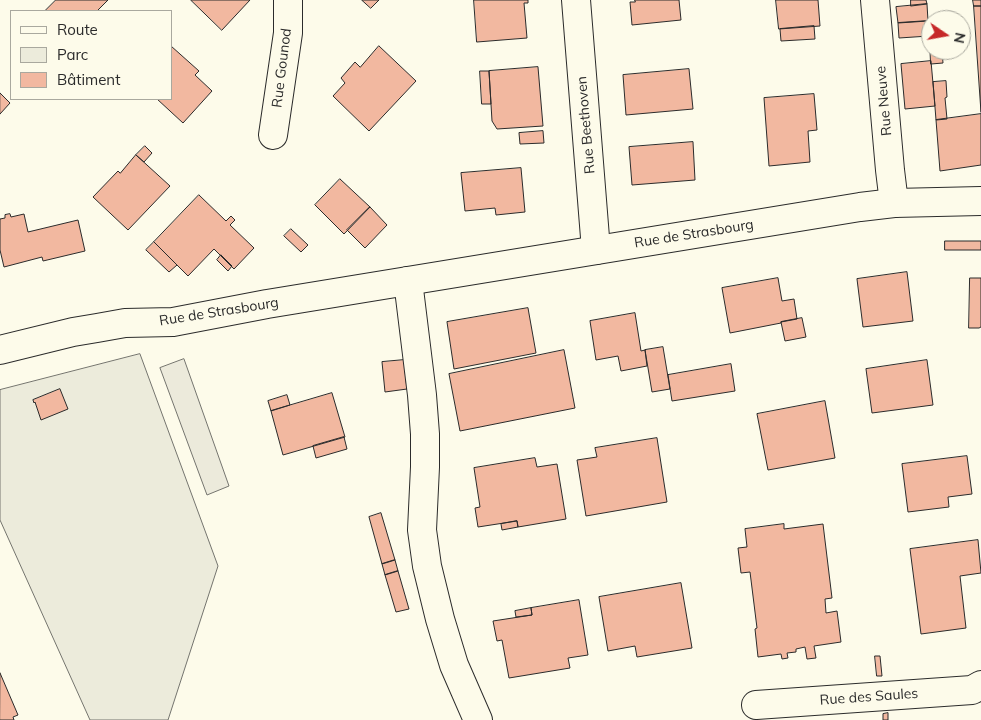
<!DOCTYPE html>
<html>
<head>
<meta charset="utf-8">
<style>
  body { margin:0 }
  #map { position:relative; width:981px; height:720px; overflow:hidden; background:#fdfbea; font-family:Mulish,sans-serif }
  canvas { display:block }
  .legend { position:absolute; left:10px; top:10px; width:162px; height:90px; box-sizing:border-box; background:#fdfbea; border:1px solid #a9a89e; margin:0; padding:6px 9px; list-style:none; font-size:15px; color:#2b2b2b }
  .legend li { display:flex; align-items:center; gap:10px; height:25px }
  .legend b { width:25px; border:1px solid #a9a89e }
  .north { position:absolute; left:921px; top:10px; width:50px; height:50px; box-sizing:border-box; background:#fdfbea; border:1px solid #a9a89e; border-radius:50%; rotate:102deg; font-size:14px; font-weight:700; line-height:20px; text-align:center; color:#2b2b2b }
  .north::after { content:''; display:block; margin:auto; width:18px; height:22px; background:#c62828; clip-path:polygon(50% 0,100% 100%,50% 72%,0 100%) }
</style>
</head>
<body>
<div id="map">
<canvas width="981" height="720"></canvas>
<ul class="legend">
<li><b style="height:6px;background:#fdfbea"></b>Route</li>
<li><b style="height:14px;background:#ecebdb"></b>Parc</li>
<li><b style="height:14px;background:#f2b8a0"></b>Bâtiment</li>
</ul>
<div class="north">N</div>
</div>
<script>
const ctx = document.querySelector('canvas').getContext('2d');
ctx.lineJoin = 'round';
function fillPath(path, color) { ctx.fillStyle = color; ctx.fill(path, 'evenodd'); }
function stroke(path, color, width, dash) { ctx.strokeStyle = color; ctx.lineWidth = width; ctx.lineCap = dash ? 'butt' : 'round'; ctx.setLineDash(dash || []); ctx.stroke(path); }
function label(font, color, halo, rows, align = 'center') {
  ctx.font = font + ' Mulish,sans-serif'; ctx.lineWidth = 4; ctx.setLineDash([]); ctx.textBaseline = 'middle'; ctx.strokeStyle = halo; ctx.fillStyle = color; for (const [text, x, y, turn = 0] of rows) {
    ctx.save(); ctx.translate(x, y); ctx.rotate((+turn || 0) * Math.PI / 180); ctx.textAlign = isNaN(turn) ? turn : align; if (halo) ctx.strokeText(text, 0, 0); ctx.fillText(text, 0, 0); ctx.restore();
  }
}
const green = new Path2D(`
  M140 354 218 566 168 720H90L0 520V390Z`);
fillPath(green, '#ecebdb');
stroke(green, '#74746e', 1);
const parking = new Path2D(`
  M184 359 229 486 207 495 160 368Z`);
fillPath(parking, '#eceadb');
stroke(parking, '#74746e', 1);
const building = new Path2D(`
  M56 0H108L97 11H45Z
  M191 0H250L222 30Z
  M362 0H379L371 8Z
  M474 0H528V3H524L527 38 477 42Z
  M635 0H679L681 20 632 25 630 2H635Z
  M776 0H818L820 26 779 29Z
  M911 0H926L927 4 911 6Z
  M973 0H981V6H974Z
  M927 4 928 21 898 23 896 7Z
  M974 6H981V112Z
  M928 21 929 36 899 38 898 23Z
  M814 26 815 39 781 41 780 29Z
  M171 46 199 71 195 75 212 91 183 123 157 99H171Z
  M379 46 416 81 369 131 333 96 345 83 341 78 355 62 360 67Z
  M930 48 931 50H942L943 63 931 64Z
  M931 61 935 106 905 109 901 64Z
  M538 67 543 126 497 129 492 121 489 71Z
  M689 69 693 109 626 115 623 75Z
  M480 71H489L491 104H482Z
  M946 81 947 97 945 98 947 119 936 120 933 82Z
  M0 93 10 103 0 114Z
  M814 94 817 130 808 131 810 162 769 166 764 98Z
  M981 114V165L940 171 936 120Z
  M543 131 544 143 520 144 519 133Z
  M693 142 695 180 632 185 629 147Z
  M145 146 152 153 144 162 136 155Z
  M136 155 170 186 128 230 93 197 118 171 120 173Z
  M521 168 525 212 496 215 495 208 465 211 461 173Z
  M340 179 370 207 344 234 315 205Z
  M199 195 226 221 231 216 235 220 230 225 254 248 234 269 214 249 188 276 154 242Z
  M370 207 387 225 365 248 347 230Z
  M10 214 11 217 24 214 28 232 78 220 85 251 43 261 42 257 4 267 0 250V219L5 218V215Z
  M291 229 308 245 301 252 284 236Z
  M945 241H981V250H945Z
  M154 242 177 265 169 272 146 250Z
  M221 255 232 266 228 271 217 260Z
  M907 272 913 321 863 327 857 279Z
  M778 278 782 301 794 299 797 319 781 322V323L730 333 722 288Z
  M970 278H981V327L979 328H969Z
  M528 308 536 353 454 369 447 322Z
  M635 313 641 351 645 350 647 366 621 371 618 356 596 360 590 321Z
  M802 318 806 337 785 341 781 322Z
  M663 347 670 389 652 392 645 350Z
  M564 350 575 408 460 431 449 374Z
  M404 360 407 389 385 392 382 362Z
  M927 360 933 405 872 413 866 369Z
  M731 364 735 391 672 401 668 375Z
  M60 389 68 409 41 420 35 402 34 403 33 400Z
  M332 393 345 437 283 455 271 411Z
  M287 395 290 405 271 411 268 401Z
  M825 401 835 458 768 470 757 414Z
  M344 437 347 449 316 458 313 446Z
  M657 438 667 502 586 516 577 460 597 457 595 448Z
  M967 456 972 494 948 497 949 507 908 512 902 464Z
  M535 458 537 467 557 464 566 519 518 527 517 521 478 527 475 508 480 507 474 468Z
  M381 513 395 560 382 564 369 517Z
  M517 521 518 527 502 530 501 524Z
  M784 524V529L823 524 832 598 825 599 826 613 837 611 841 642 814 646 816 658 807 659 805 647 796 649V652L787 653 788 658 782 659 781 654 758 657 755 629 757 628 750 572 741 573 738 548 747 547 745 529Z
  M978 540 981 573 960 576 966 628 921 634 910 549Z
  M395 560 398 571 385 575 382 564Z
  M398 571 409 609 396 612 385 575Z
  M681 583 692 648 637 657 635 646 608 651 599 597Z
  M579 600 588 655 568 658 570 668 509 678 502 640 497 641 493 621 532 615 531 608Z
  M531 608 532 615 516 617 515 611Z
  M875 656H880L882 676H877Z
  M0 673 18 715 13 717 14 720H0Z
  M888 713V720H883V714Z`);
fillPath(building, '#f2b8a0');
stroke(building, '#2b2b2b', 1);
const minor = new Path2D(`
  M576 0 596 250
  M875 0 890 170 894 203
  M273 135 288 33V0
  M408 281 422 395 425 434V467L422 530 427 566 440 619 454 665 478 720
  M756 705 972 690 981 685`);
const tertiary = new Path2D(`
  M0 350 73 332 97 328 125 323 173 322 267 304 860 207 894 203 981 201`);
stroke(minor, '#2b2b2b', 30);
stroke(tertiary, '#2b2b2b', 30);
stroke(minor, '#fdfbea', 28);
stroke(tertiary, '#fdfbea', 28);
label('14px', '#2b2b2b', '#fdfbea', [
  ["Rue Gounod",282,68,-83],
  ["Rue Neuve",884,101,-95],
  ["Rue Beethoven",586,125,-95],
  ["Rue de Strasbourg",694,234,-9],
  ["Rue de Strasbourg",219,312,-9],
  ["Rue des Saules",869,697,-4]
]);
</script>
</body>
</html>
